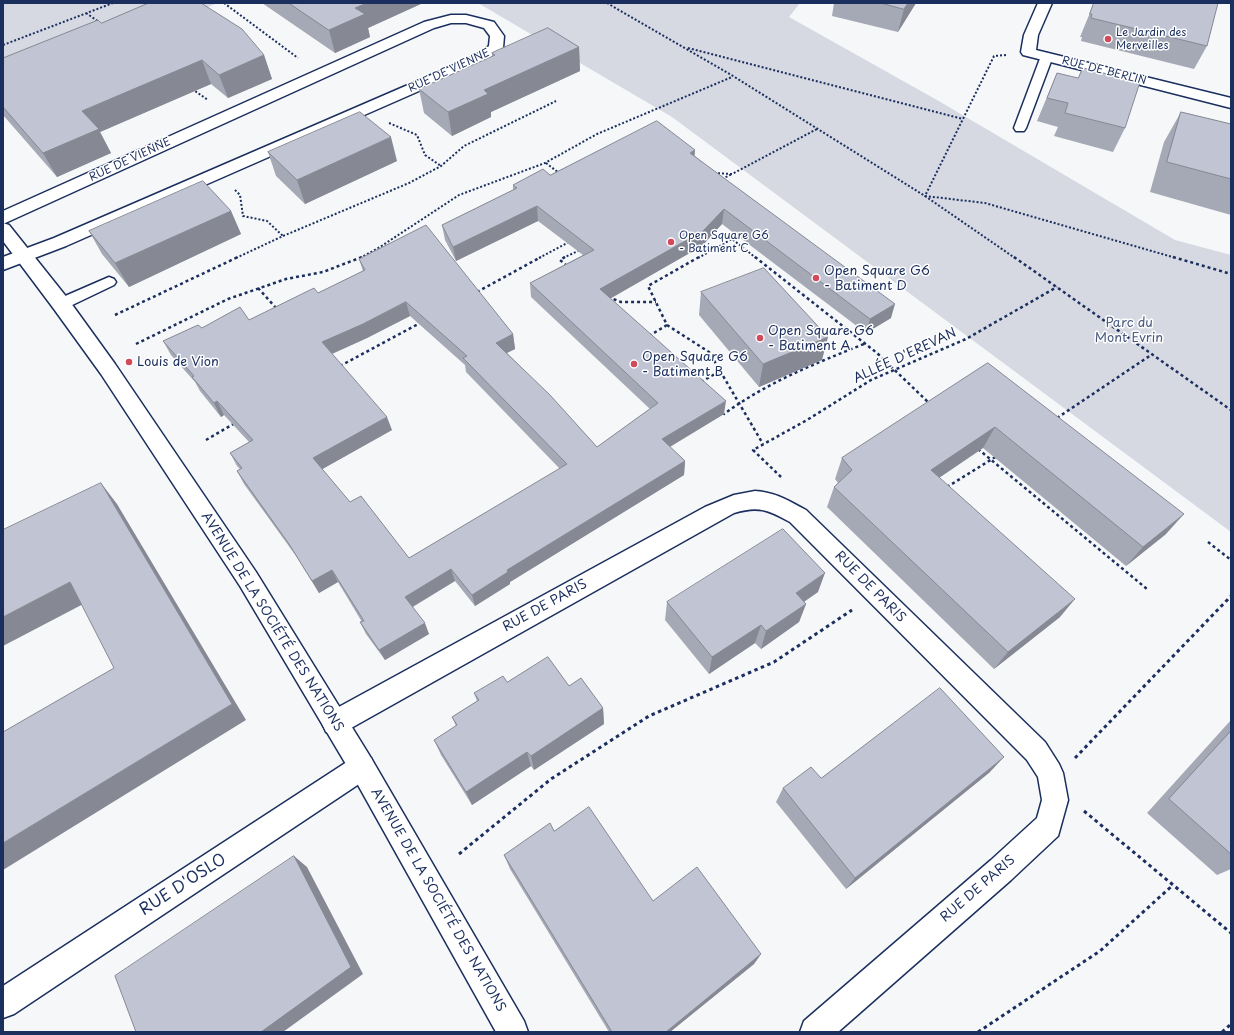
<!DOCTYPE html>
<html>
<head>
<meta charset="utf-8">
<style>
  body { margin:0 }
  #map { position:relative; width:1234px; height:1035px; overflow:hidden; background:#f6f7f9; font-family:"Playpen Sans",sans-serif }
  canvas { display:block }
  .frame { position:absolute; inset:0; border:4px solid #1b2f5e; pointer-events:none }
</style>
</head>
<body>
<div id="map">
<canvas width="1234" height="1035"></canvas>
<div class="frame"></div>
</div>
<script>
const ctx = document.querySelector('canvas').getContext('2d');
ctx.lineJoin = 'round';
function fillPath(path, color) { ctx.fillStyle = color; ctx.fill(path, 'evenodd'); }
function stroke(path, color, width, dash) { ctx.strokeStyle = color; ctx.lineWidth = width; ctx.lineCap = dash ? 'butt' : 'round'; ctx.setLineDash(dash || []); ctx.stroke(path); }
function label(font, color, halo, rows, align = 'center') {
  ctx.font = font + ' "Playpen Sans",sans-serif'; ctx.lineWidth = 3; ctx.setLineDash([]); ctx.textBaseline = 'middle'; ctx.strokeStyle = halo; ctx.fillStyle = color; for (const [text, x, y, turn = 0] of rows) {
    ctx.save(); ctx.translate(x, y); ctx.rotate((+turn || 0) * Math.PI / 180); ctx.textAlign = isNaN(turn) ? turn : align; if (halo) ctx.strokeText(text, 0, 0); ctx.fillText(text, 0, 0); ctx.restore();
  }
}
fillPath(new Path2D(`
  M3 3H218L3 88Z
  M478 3H800L789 17 937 100 1175 240 1231 255V532L672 117Z`), '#d6d9e2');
const service = new Path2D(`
  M1047 53 1053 56 1026 128 1024 131H1016L1014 128 1041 56Z
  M109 277 114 279 116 282 114 285 66 308 61 309 56 308 54 304 56 300Z`);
const minor = new Path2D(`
  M1038 3H1052L1038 35 1036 50 1231 98V108L1023 55 1021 52 1024 35Z
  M451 15H466L494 22 504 36 503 48 485 62 66 246 3 270V257L54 238 475 56 489 46 490 36 484 28 466 23H451L434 28 3 224V211L424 22Z
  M755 491C775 492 789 501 806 510L1045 742 1059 764 1063 773 1068 800 1058 836 1011 880 838 1032H800L804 1021 991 860 1037 818 1042 800 1038 777 1027 760 790 522C769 511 760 505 734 513L344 732 335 735 326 732 322 723 326 714 705 507 734 495Z
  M362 754 371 758 375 767 371 776 14 1014 3 1018V986L353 758Z`);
const tertiary = new Path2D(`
  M3 223 9 225 68 299 115 364 256 572 371 758 524 1021 528 1032H496L353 776 240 586 101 374 54 309 3 241Z`);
stroke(service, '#1b2f5e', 3);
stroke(minor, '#1b2f5e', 3);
stroke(tertiary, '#1b2f5e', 3);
stroke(new Path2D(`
  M224 3 298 58
  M607 3 733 76 925 196 1015 258
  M86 13 99 22
  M3 45 113 3
  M688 48 963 119
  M1006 55 994 56 925 196 985 203 1176 258
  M192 89 208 100
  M389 123 417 135 425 155 441 166
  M546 163 559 173
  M714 173 732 174 817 129
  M722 179 732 174
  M235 190 240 195 243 216 267 221 283 236
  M236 258 283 236 409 183 441 166 464 146 556 101
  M360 258 380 247 459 195 545 163 597 134 732 77
  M539 258 569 242
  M563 258 580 250
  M698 258 732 239 756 258`), '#1b2f5e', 2, [2, 2]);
stroke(new Path2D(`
  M565 257 560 260 567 266
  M699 257 648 286 667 325 709 352 763 444
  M755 257 877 353 929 403
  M1014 257 1231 410
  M1173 257 1231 274
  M258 288 277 309
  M477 292 541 257
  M608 297 621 302H656
  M115 315 238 257
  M649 336 667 325
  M136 344 228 299 286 279 323 272 362 257
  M340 366 420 323
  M701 382 720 371
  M722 413 724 414C768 382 814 364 864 344
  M1057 418 1151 355
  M206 440 235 423
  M978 449 1147 589
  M781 477 753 450 807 420 871 380 966 339 1057 287
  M947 487 997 456
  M1208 542 1231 560`), '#1b2f5e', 2.5, [3, 3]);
stroke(new Path2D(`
  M1075 758 1231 596
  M1084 811 1231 933
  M459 854 551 779 649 716 774 662 852 610
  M978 1032 1100 951 1173 885
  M1222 1032 1231 1024`), '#1b2f5e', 3, [3.5, 3.5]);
fillPath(service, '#fff');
fillPath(minor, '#fff');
fillPath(tertiary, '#fff');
fillPath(new Path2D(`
  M262 3H423L368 28 370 37 335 53Z
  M834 3H916L898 32 832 16Z
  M1094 3 1207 46 1194 69 1081 41 1082 37H1080Z
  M579 47 580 71 491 112V117L452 136 424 113 419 89 492 57V53Z
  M264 55 272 79 228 98 211 84 100 132 111 153 57 177 3 115V58Z
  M1057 73 1125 128 1113 152 1054 136 1058 127 1037 121Z
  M1181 112 1231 124V215L1150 192 1164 142Z
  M268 152 397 161 305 204 276 176Z
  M695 156 891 318 866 333 722 224 702 246 610 298 724 414 670 447 685 461 684 475 510 582V584L475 606 455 581 413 607 429 634 385 660 366 634 360 622H362L338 582 319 593 296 556 244 484 237 471 240 469 237 466 230 453 249 442 224 415 221 417 200 391 195 382 171 355 163 341 202 328 249 320 318 293 363 271 359 259 513 334 515 349 507 353 597 447 650 409 531 297 530 283 583 255 538 221 456 261 445 240 442 225 513 190V185L550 175ZM410 316 465 365 466 372 560 469 409 558 350 502 322 469 392 430 332 354 367 338Z
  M231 211 241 234 129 287 102 254 89 231Z
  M701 292 822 360 759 387 699 315Z
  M988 363 1166 534 1126 566 983 448 939 478 1060 617 994 669 827 507 834 487 838 483 835 479 842 458Z
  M818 592 804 602 806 604 799 622 761 649 755 643 709 674 665 620 667 602Z
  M507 682 569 686 603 708 604 724 534 770 531 766 472 805 441 755 434 740 456 726 452 717 477 701 474 693Z
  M1231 720V869L1217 875 1147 813Z
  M990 772 846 889 776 802 783 788 821 778Z
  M554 831 653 901 761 954 754 964 670 1032H609L510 869 504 855Z`), '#a5a9b5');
fillPath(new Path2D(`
  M367 3H423L368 28 370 37 335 53 329 30 355 8Z
  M908 3H916L898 32 904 9Z
  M579 47 580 71 491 112V117L452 136 448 112 484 90Z
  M264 55 272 79 228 98 219 75Z
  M202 60 211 84 100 132 111 153 57 177 43 153 82 111Z
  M391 137 397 161 305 204 297 180Z
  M695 150 694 165 690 153Z
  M537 206 538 221 456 261 453 247Z
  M724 209 722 224 702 246 601 304 600 289Z
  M231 211 241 234 129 287 115 263Z
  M406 302 410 316 367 338 327 356 322 342Z
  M895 304 891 318 866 333 870 319Z
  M513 334 515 349 498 357 496 343Z
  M828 337 822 360 759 387 763 364Z
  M217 401 224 415 221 417 214 403Z
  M726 401 724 414 661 452 662 439Z
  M387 417 392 430 319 471 313 458Z
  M995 427 983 448 921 490 931 470Z
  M685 461 684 475 510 582V584L475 606 472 595 507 570Z
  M101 483 117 504 246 720 3 870V843L232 704Z
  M1184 514 1166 534 1126 566 1143 547Z
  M451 569 455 581 410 608 405 597Z
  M332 570 338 582 319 593 312 581Z
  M825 573 818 592 790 611 796 593Z
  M70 582 89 601 3 646V617Z
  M1075 599 1060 617 994 669 1008 652Z
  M806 604 799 622 761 649 766 631Z
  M425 623 429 634 385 660 379 650Z
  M761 625 755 643 709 674 712 657Z
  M603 708 604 724 534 770 531 756Z
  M527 752 531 766 472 805 466 792Z
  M1004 757 990 772 846 889 855 878Z
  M294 856 307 867 363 974 283 1032H261Z
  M761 954 754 964 670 1032H666Z`), '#868994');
const building = new Path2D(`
  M149 3H201L242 29 264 55 219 75 202 60 82 111 99 129 43 153 3 107V58L98 20 101 23Z
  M289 3H367L355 8 365 14 329 30Z
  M881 3H908L904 9Z
  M1094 3H1218L1207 46 1091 18 1092 14H1090Z
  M548 28 579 47 484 90 488 94 448 112 419 89 495 55 492 53Z
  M1083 68 1140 82 1125 128 1065 113 1068 103 1047 98 1057 73 1078 78Z
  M360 112 391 137 297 180 268 152Z
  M1181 112 1231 124V179L1167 162Z
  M657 121 695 150 690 153 895 304 870 319 724 209 703 231 600 289 726 401 662 439 685 461 507 570 508 572 472 595 451 569 405 597 425 623 379 650 360 622 364 621 332 570 312 581 289 544 237 471 242 468 230 453 253 440 217 401 214 403 192 377 194 376 163 341 198 325 202 328 240 307 249 320 314 288 318 293 365 270 359 259 426 225 513 334 496 343 550 395 597 447 658 403 530 283 594 250 537 206 453 247 442 225 517 188 513 185 543 169 550 175ZM406 302 467 356 463 358 567 464 409 558 361 496 350 502 313 458 387 417 322 342 363 324Z
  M203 181 231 211 115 263 89 231Z
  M764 268 828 337 763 364 701 292Z
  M988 363 1184 514 1143 547 995 427 931 470 1075 599 1008 652 834 487 852 470 842 458Z
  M101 483 232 704 3 843V732L114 668 70 582 3 617V530Z
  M783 529 825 573 796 593 806 604 766 631 761 625 712 657 667 602Z
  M548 657 569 686 581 678 603 708 531 756 527 752 466 792 434 740 457 725 452 717 479 700 474 693 503 676 507 682Z
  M940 688 1004 757 855 878 783 788 811 767 821 778Z
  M1231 731V854L1169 799Z
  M589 807 653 901 697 867 761 954 666 1032H612L504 855 550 823 554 831Z
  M294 856 351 967 261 1032H136L115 976Z`);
fillPath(building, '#c0c4d3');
stroke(building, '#868994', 1);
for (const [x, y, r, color] of [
  [1108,39,4,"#d1495b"],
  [671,242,4,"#d1495b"],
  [816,278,4,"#d1495b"],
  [760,338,4,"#d1495b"],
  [129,362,4,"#d1495b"],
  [634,364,4,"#d1495b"]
]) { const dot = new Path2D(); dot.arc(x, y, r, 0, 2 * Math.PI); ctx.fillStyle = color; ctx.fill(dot); stroke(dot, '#fff', 1.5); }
label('11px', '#1b2f5e', '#fff', [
  ["Le Jardin des",1116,33],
  ["Merveilles",1116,46],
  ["Open Square G6",679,236],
  ["- Batiment C",679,249]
], 'left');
label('11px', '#1b2f5e', '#fff', [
  ["RUE DE VIENNE",449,71,-25],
  ["RUE DE BERLIN",1104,71,14],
  ["RUE DE VIENNE",130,160,-25]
]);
label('13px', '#1b2f5e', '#fff', [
  ["Open Square G6",824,271],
  ["- Batiment D",824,286],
  ["Open Square G6",768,331],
  ["- Batiment A",768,346],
  ["Open Square G6",642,357],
  ["- Batiment B",642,372],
  ["Louis de Vion",137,362]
], 'left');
label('13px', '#4a5a7f', '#fff', [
  ["Parc du",1129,323],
  ["Mont Evrin",1129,338]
]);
label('13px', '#1b2f5e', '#fff', [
  ["ALLÉE D'EREVAN",905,356,-25],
  ["RUE DE PARIS",870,587,45],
  ["RUE DE PARIS",545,606,-29],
  ["AVENUE DE LA SOCIÉTÉ DES NATIONS",272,622,58],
  ["RUE DE PARIS",978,889,-41],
  ["AVENUE DE LA SOCIÉTÉ DES NATIONS",438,900,60]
]);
label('16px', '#1b2f5e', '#fff', [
  ["RUE D'OSLO",183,885,-33]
]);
</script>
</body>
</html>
